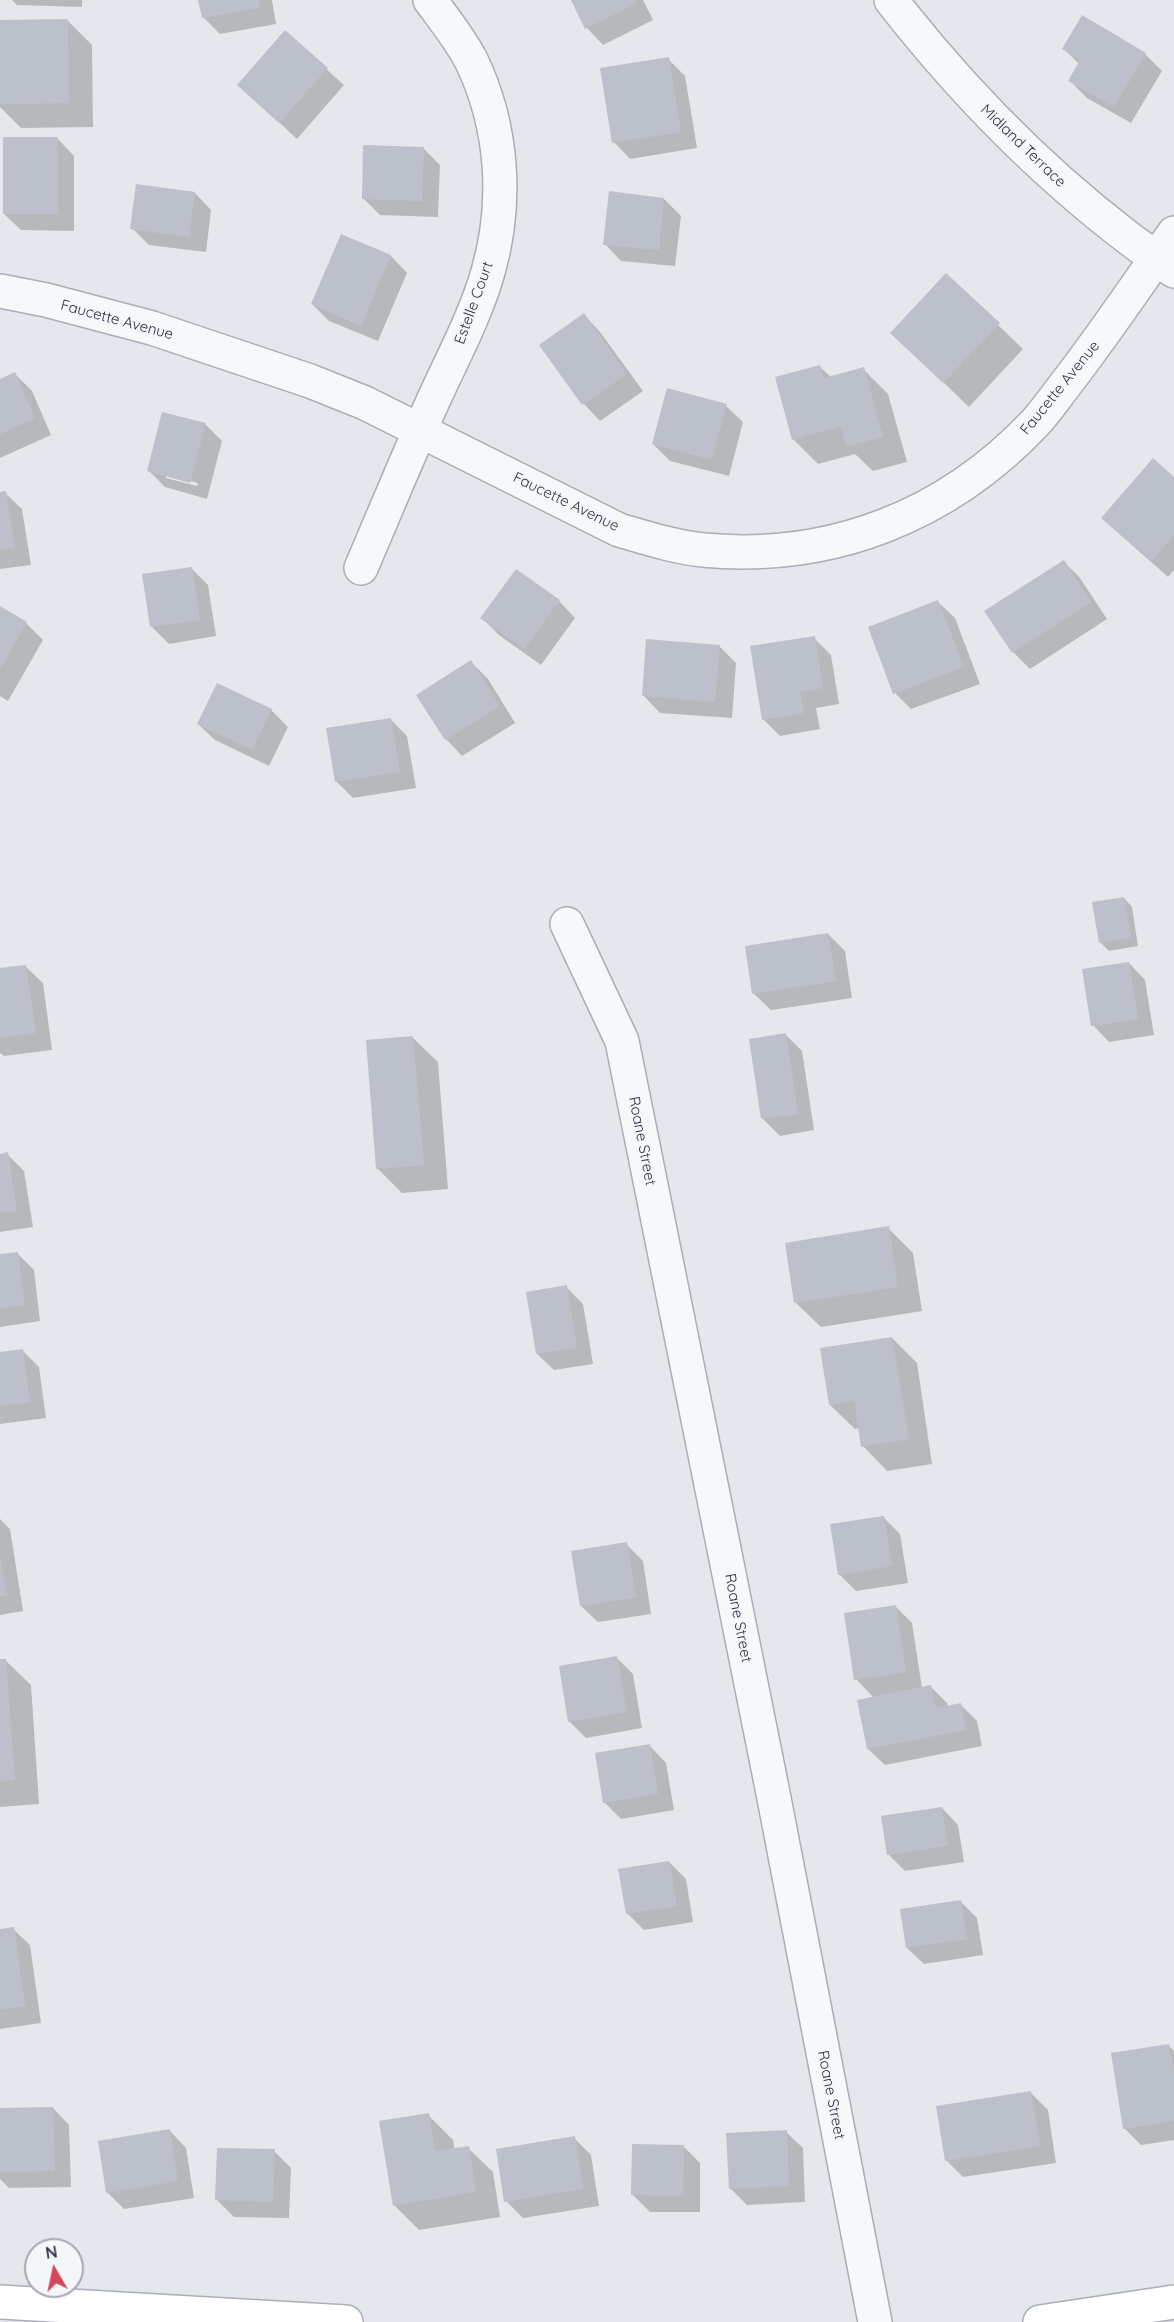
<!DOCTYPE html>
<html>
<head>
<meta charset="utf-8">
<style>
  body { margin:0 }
  #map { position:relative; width:1174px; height:2322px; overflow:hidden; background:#e4e7ec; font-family:Quicksand,sans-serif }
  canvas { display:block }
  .north { position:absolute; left:24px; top:2238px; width:60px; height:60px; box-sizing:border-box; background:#f4f6f9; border:2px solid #a4a8b1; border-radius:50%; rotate:351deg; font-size:16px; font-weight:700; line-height:24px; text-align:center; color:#2b3445 }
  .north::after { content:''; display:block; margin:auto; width:21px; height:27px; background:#d1495b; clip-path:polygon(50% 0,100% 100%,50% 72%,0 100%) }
</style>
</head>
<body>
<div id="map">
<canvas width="1174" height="2322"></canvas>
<div class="north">N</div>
</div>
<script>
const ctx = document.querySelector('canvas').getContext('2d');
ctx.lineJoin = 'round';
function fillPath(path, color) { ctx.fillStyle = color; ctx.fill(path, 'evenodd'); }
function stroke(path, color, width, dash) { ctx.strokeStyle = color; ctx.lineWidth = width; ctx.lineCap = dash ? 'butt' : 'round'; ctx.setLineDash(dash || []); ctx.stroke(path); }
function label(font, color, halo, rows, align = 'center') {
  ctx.font = font + ' Quicksand,sans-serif'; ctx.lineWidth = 4.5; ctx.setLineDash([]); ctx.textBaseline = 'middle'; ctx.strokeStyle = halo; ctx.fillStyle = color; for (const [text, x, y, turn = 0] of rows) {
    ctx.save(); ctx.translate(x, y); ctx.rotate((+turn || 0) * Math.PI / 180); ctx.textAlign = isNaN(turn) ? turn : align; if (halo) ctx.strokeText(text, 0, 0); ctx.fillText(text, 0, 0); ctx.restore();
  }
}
fillPath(new Path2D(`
  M12 0H82V7L17 5Z
  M200 0H272L276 24 220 34 203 17Z
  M573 0H643L653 20 603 45 587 28Z
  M67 20 92 45 93 127 21 128 0 107V22Z
  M285 32 344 85 297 139 239 85Z
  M1064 49 1145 54 1162 71 1131 123 1087 98 1070 81 1080 65Z
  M668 59 685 76 697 148 630 159 614 142Z
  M58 139 74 156V231L21 230 4 214Z
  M423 148 440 165 438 217 380 215 363 198Z
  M195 193 211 210 206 252 149 245 132 228Z
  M664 199 681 216 675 266 621 261 605 244Z
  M341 236 391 256 407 273 378 341 329 321 312 304Z
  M946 275 1023 349 969 407 917 357Z
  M584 315 600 332 643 391 600 421 584 404 541 345Z
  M820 367 831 377 863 369 888 394 907 462 873 471 855 454 818 464 793 439Z
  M15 374 32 391 51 435 0 458V380Z
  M726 406 743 422 729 476 670 461 653 444Z
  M205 424 222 441 207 499 165 487 149 471ZM166 475 198 483 197 486 166 478Z
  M1174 479V570L1168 577 1103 518Z
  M5 493 22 509 31 565 0 569V494Z
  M1064 562 1080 578 1107 619 1030 669 1013 652 986 612Z
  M191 568 208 585 216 636 169 644 152 627Z
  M559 601 575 618 541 665 499 635 482 618Z
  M938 602 955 618 980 684 911 709 895 693Z
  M0 608 26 623 43 640 8 701 0 696Z
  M814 638 831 655 839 704 816 708 820 729 780 736 763 719Z
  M719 646 736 663 732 718 660 713 644 696Z
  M471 662 488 679 515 723 462 756 446 739Z
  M271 710 288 727 269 766 215 740 198 724Z
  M390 719 407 736 416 788 353 798 336 781Z
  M1124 898 1132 907 1138 946 1109 951 1100 942Z
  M828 934 845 951 852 998 771 1010 754 994Z
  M1129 963 1145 980 1154 1035 1109 1042 1093 1025Z
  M26 967 43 983 52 1050 4 1056 0 1053V970Z
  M785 1034 802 1051 814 1130 780 1136 763 1119Z
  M413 1038 438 1062 448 1189 402 1193 377 1168Z
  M7 1154 24 1171 33 1227 0 1232V1155Z
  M888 1228 913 1253 922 1311 821 1327 796 1303Z
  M17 1253 34 1270 40 1321 0 1327V1255Z
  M566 1287 583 1304 593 1364 554 1370 537 1354Z
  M892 1338 917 1363 932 1464 887 1471 863 1446 860 1428 855 1429 830 1405Z
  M22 1350 39 1367 46 1418 0 1424V1353Z
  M883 1517 900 1534 908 1583 856 1591 839 1574Z
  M0 1519 10 1529 23 1611 0 1615Z
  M626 1544 643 1561 651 1614 598 1622 581 1606Z
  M895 1606 912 1623 922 1688 931 1687 947 1703 948 1707 960 1704 977 1721 982 1746 885 1765 868 1749 874 1698 856 1679Z
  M617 1658 633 1674 642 1728 586 1738 569 1721Z
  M0 1661H6L31 1685 39 1804 0 1807Z
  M650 1746 666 1763 674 1810 621 1819 604 1802Z
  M942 1808 958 1825 964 1862 905 1871 889 1855Z
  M669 1862 686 1879 693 1922 644 1930 627 1913Z
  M960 1901 977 1918 983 1955 924 1964 907 1948Z
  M13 1929 30 1945 41 2023 0 2029V1930Z
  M1169 2046 1174 2051V2140L1141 2145 1124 2128Z
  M1031 2093 1048 2110 1056 2163 963 2177 946 2160Z
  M53 2108 69 2125 71 2187 9 2188 0 2179V2109Z
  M428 2115 453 2140 455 2150 468 2148 493 2172 500 2217 419 2230 394 2205Z
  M170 2131 186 2148 194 2198 124 2209 107 2192Z
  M786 2132 803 2148 805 2202 747 2205 730 2188Z
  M574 2138 591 2155 599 2206 523 2218 506 2201Z
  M683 2146 700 2163V2212H650L633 2195Z
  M274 2151 291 2168 289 2218 234 2217 217 2200Z`), '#0003');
fillPath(new Path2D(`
  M198 0H259L260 8 202 18Z
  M571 0H635L637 3 585 29Z
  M1082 15 1146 53 1114 107 1068 81 1080 60 1062 49Z
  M68 19 69 103 0 104V20Z
  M285 30 328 68 279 123 237 85Z
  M669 57 681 132 612 143 600 68Z
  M3 137H58V214H3Z
  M363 145 424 147 422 201 362 199Z
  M136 184 195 192 189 237 130 229Z
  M609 191 664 198 659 250 603 245Z
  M341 234 391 255 361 326 311 304Z
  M946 273 1000 323 943 383 890 333Z
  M584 313 627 374 582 405 539 345Z
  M820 365 824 378 864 367 883 437 846 447 841 426 792 440 775 377Z
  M15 372 35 418 0 434V379Z
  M667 388 727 404 712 460 652 444Z
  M162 412 206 423 190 483 147 471Z
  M1153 458 1174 477V535L1151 562 1101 518Z
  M6 491 15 548 0 550V492Z
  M1064 560 1091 602 1012 653 984 611Z
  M192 567 200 620 150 627 142 574Z
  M516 569 560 600 524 649 480 618Z
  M938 600 964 667 893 694 868 627Z
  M0 606 27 622 0 669Z
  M815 636 823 688 800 692 804 713 762 720 750 646Z
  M646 639 720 645 715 702 642 696Z
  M471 660 500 706 445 740 416 695Z
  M217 683 272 709 252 750 197 724Z
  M391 718 400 772 335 782 326 728Z
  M1124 897 1131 938 1099 943 1092 902Z
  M828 933 836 981 752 994 745 946Z
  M1129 962 1138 1019 1091 1026 1082 969Z
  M26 965 36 1033 0 1038V968Z
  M786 1033 798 1114 761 1119 749 1039Z
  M413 1036 424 1165 376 1169 366 1040Z
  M8 1152 17 1211 0 1213V1154Z
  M889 1226 898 1287 794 1303 785 1243Z
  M18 1252 25 1305 0 1308V1254Z
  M567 1285 577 1348 536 1354 526 1292Z
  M892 1337 909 1439 861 1447 854 1401 829 1405 820 1348Z
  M23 1349 30 1402 0 1406V1352Z
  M884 1516 892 1566 838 1575 830 1524Z
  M627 1542 636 1598 580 1606 571 1551Z
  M0 1556 7 1595 0 1596Z
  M896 1605 906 1672 854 1680 844 1613Z
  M617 1656 627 1712 568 1722 559 1666Z
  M0 1659H6L15 1780 0 1781Z
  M931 1685 936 1708 961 1703 966 1730 867 1749 857 1700Z
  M650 1744 658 1794 603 1803 595 1753Z
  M942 1807 948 1846 887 1855 881 1816Z
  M669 1861 677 1906 626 1914 618 1869Z
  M961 1900 967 1939 906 1948 900 1909Z
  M14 1927 25 2006 0 2010V1929Z
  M1169 2044 1174 2075V2121L1123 2129 1111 2053Z
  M1031 2091 1040 2146 945 2161 936 2106Z
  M53 2107 55 2171 0 2172V2108Z
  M429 2113 435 2151 469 2146 476 2192 393 2206 379 2121Z
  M170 2129 178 2181 106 2193 98 2141Z
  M787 2130 789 2186 729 2189 726 2133Z
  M575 2136 583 2189 504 2202 496 2149Z
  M632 2144 684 2145 683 2196 631 2195Z
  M217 2148 275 2149 273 2202 215 2200Z`), '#bbc0ca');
const street = new Path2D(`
  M891 0C972 104 1065 196 1174 271
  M0 291 46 300 152 328 310 381 365 403 619 530C647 538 674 547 703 550 831 562 947 516 1035 423 1047 410 1057 395 1068 381 1105 333 1139 282 1174 233
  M361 568C385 512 408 456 433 401 452 359 475 317 488 272 508 202 503 126 471 60 460 39 444 19 430 0
  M567 924 622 1041 773 1793 875 2322`);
const secondary = new Path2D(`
  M0 2302 346 2322
  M1040 2322 1174 2302`);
stroke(street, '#a9aeb7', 36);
stroke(secondary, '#a9aeb7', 36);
stroke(street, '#f7f8fa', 33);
stroke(secondary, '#fff', 33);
label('15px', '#2b3445', '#f4f6f9', [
  ["Midland Terrace",1023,146,44],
  ["Estelle Court",474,303,-70],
  ["Faucette Avenue",117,320,15],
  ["Faucette Avenue",1060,388,-51],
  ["Faucette Avenue",566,502,26],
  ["Roane Street",642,1141,79],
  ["Roane Street",738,1618,79],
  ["Roane Street",831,2095,79]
]);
</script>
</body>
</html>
